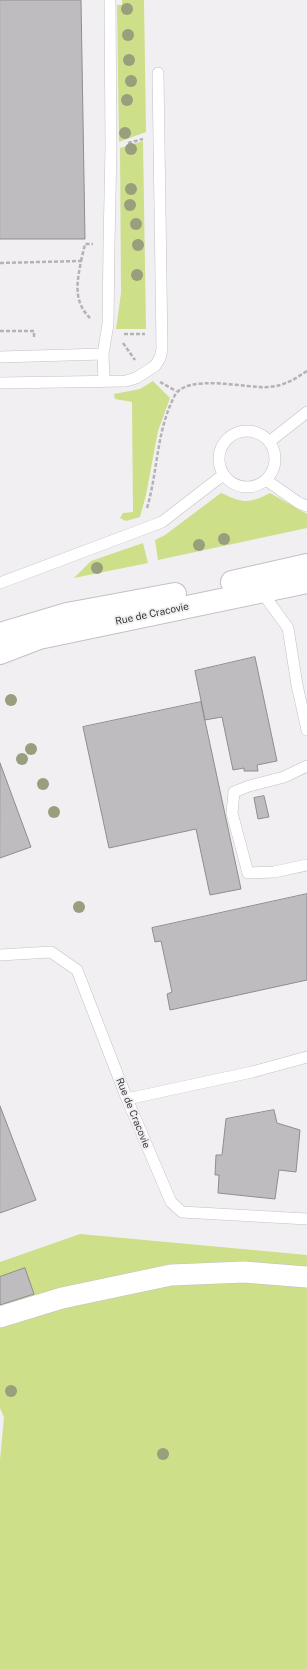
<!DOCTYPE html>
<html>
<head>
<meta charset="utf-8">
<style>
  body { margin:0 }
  canvas { display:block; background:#f1eff2 }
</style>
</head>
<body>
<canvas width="307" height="1669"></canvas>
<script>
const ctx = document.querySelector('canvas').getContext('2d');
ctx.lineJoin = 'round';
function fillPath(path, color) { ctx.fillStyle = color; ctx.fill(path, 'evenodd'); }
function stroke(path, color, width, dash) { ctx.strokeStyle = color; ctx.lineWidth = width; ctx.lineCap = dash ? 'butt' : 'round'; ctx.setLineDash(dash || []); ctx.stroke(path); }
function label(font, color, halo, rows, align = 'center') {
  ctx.font = font + ' "Public Sans",sans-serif'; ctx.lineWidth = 3.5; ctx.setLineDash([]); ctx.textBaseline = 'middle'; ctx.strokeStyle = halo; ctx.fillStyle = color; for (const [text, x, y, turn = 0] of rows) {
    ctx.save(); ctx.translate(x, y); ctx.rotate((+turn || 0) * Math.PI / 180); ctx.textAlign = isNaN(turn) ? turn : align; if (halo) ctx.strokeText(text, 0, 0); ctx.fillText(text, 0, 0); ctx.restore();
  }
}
fillPath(new Path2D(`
  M122 0H144L146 132 119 142 117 5H122Z
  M143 141 146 329H116L121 293 120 148Z
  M153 381 170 398 158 431 146 495 140 517 126 521 120 518 123 513 133 512 132 402 115 399 114 394 140 389Z
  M221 493C227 495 233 499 239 500 250 503 260 498 270 493L307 514V528L158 560 155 540 165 535Z
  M143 543 148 563 74 578 91 561Z
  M80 1234 307 1255V1669H0V1460L4 1417 0 1408V1262Z`), '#cddf89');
const building = new Path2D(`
  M0 0H81L85 239H0Z
  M255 657 277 761 257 765 258 771H244V768L233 770 222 717 205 720 195 671Z
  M201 702 241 889 210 895 196 829 109 848 83 727Z
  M0 763 31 847 0 858Z
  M264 796 269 817 258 819 254 798Z
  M307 894V980L170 1010 167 994 172 992 161 941 155 942 152 928Z
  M0 1106 36 1200 0 1213Z
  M274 1110 277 1123 300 1130 296 1172 279 1170 275 1199 218 1193 219 1175H215L216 1155H222L226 1119Z
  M25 1268 34 1294 0 1305V1277Z`);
fillPath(building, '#bebcbf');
stroke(building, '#8f8d90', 1);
const service = new Path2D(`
  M0 357 103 354
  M104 382 103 354 108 324 109 244 111 147 110 0
  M0 383 126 381 136 378 155 366 160 358 162 349 158 73
  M219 459a28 28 0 1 1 56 0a28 28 0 1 1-56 0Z
  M269 442 307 412
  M266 480 299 503 307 506
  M0 583 162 522 223 475
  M261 591 288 628 297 685 307 730
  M307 766 284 777 249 786 234 792 232 813 248 873 274 872 307 865
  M0 955 51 952 77 970 127 1099 171 1202 182 1212 307 1219
  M127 1099 252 1072 307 1057`);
const minor = new Path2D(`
  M0 1317 62 1298 171 1275 244 1272 307 1277`);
const primary = new Path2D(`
  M232 582 307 565
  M0 634 67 614 175 594
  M0 653 39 638 307 582`);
stroke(service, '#c3c1c4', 12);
stroke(minor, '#c3c1c4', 22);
stroke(primary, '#c3c1c4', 24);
stroke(new Path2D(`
  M128 143 143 139
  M81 261 85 244H93
  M0 263 81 261C77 283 73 301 90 318
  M0 331H34V338
  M124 334H145
  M123 343 135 360
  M160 382 176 391
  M147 508C158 471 156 433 174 397 185 372 247 389 269 387 284 386 295 379 307 371`), '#b3b2b4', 2.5, [4, 2]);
stroke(service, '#fff', 11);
stroke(minor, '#fff', 21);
stroke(primary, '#fff', 22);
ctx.fillStyle = '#999e7d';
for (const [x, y] of [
  [127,9],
  [128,35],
  [129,60],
  [131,81],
  [127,100],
  [125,133],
  [131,149],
  [131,189],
  [130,205],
  [136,224],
  [138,245],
  [137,275],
  [224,539],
  [199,545],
  [97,568],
  [11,700],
  [31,749],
  [22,759],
  [43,784],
  [54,812],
  [79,907],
  [11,1391],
  [163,1454]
]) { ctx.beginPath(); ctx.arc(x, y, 6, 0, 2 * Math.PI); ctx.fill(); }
label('10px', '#383738', '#f1eff2', [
  ["Rue de Cracovie",152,614,-12],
  ["Rue de Cracovie",133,1113,68]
]);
</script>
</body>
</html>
